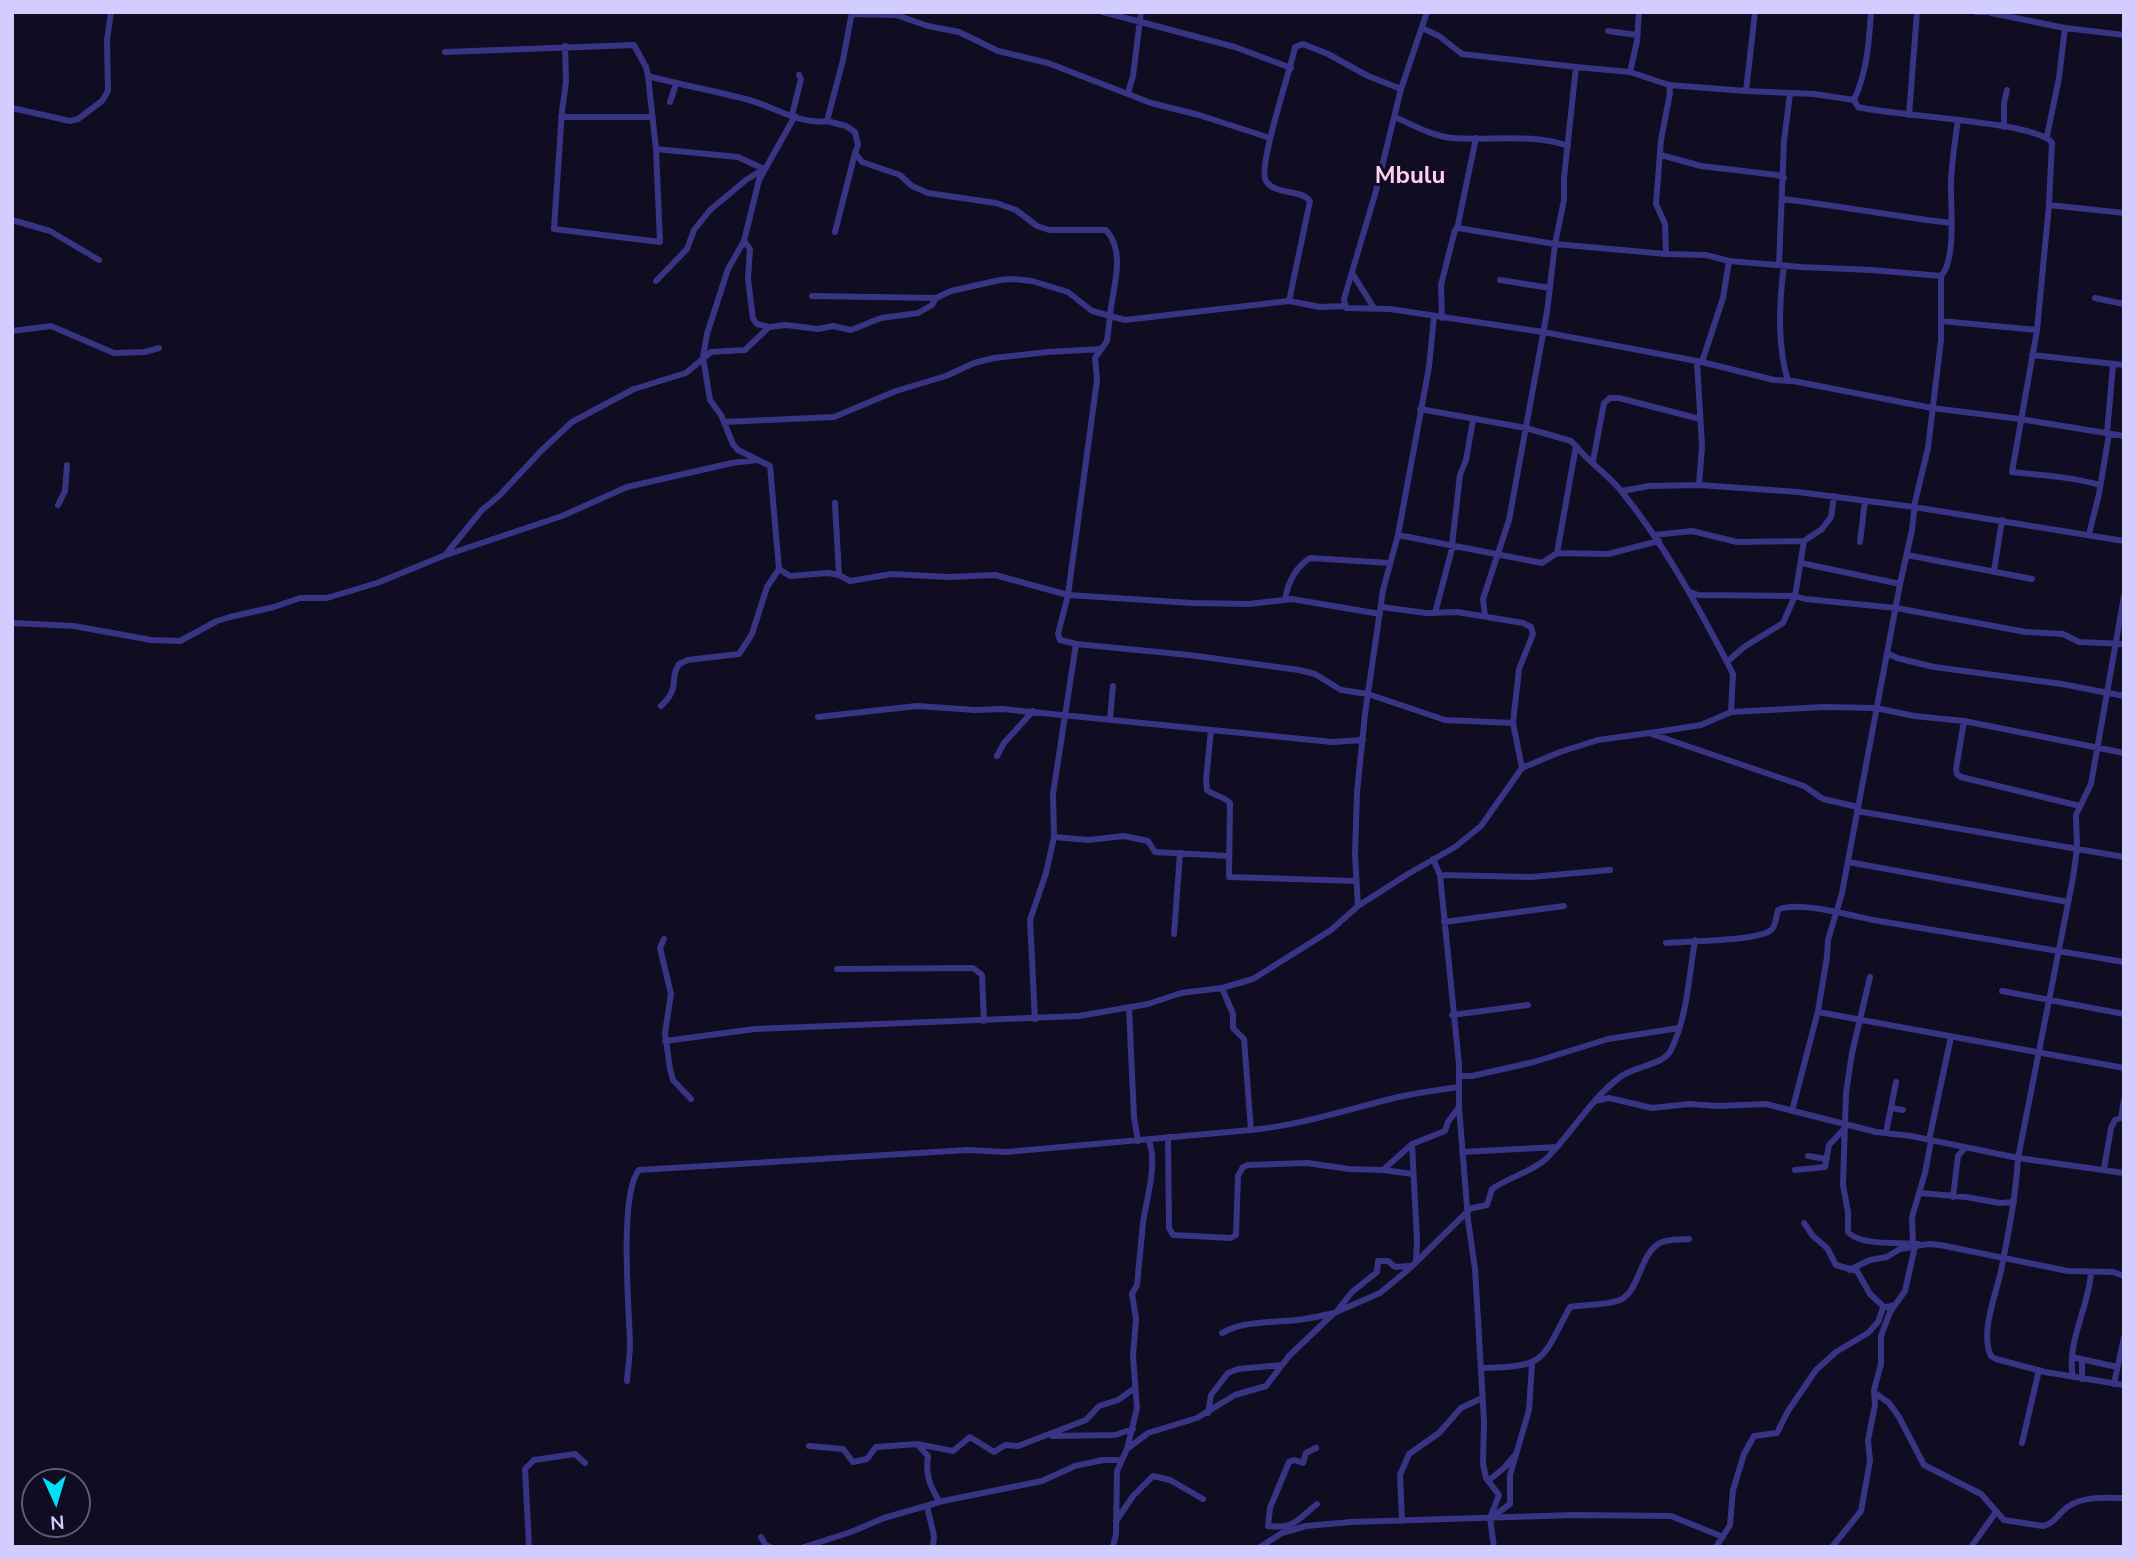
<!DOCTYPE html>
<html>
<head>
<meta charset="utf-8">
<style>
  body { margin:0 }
  #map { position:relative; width:2136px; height:1559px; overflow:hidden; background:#100c22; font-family:"Nunito Sans",sans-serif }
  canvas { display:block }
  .frame { position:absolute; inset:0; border:14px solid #d3cdff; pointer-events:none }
  .north { position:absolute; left:21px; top:1468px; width:70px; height:70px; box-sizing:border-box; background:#100c22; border:2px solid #5e597a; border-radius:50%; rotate:176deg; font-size:19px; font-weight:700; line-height:28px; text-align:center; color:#d3cdff }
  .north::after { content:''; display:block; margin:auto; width:24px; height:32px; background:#00def8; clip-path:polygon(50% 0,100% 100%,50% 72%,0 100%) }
</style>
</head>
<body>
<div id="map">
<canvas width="2136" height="1559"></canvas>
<div class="frame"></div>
<div class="north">N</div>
</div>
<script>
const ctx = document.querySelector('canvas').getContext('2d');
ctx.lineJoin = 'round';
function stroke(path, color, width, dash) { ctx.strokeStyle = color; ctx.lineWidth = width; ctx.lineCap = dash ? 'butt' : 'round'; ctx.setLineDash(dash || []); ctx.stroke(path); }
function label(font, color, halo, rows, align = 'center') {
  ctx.font = font + ' "Nunito Sans",sans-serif'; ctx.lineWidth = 6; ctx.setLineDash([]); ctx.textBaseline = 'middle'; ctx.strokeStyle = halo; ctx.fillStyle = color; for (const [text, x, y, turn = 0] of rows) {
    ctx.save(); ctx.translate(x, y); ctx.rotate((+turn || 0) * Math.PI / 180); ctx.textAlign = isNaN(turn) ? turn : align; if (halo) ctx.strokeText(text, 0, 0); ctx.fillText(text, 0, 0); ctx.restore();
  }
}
stroke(new Path2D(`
  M1103 12 1235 47 1291 68
  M1427 12 1401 89 1376 191 1344 299 1346 308 1390 309 1543 332 1702 362 1774 380 1793 381 1932 408 2020 419 2124 436
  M1755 12 1746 91 1814 94 1854 100
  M1871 12C1869 43 1867 72 1854 100L1858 107C1891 116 2037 121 2052 143L2049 205
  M1976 12H1991
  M1991 13 2065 28 2059 78 2047 136
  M852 14 896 15 928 26 959 32 998 51 1048 63 1151 103 1199 115 1270 138
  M1422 28 1439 36 1462 54 1576 67
  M2065 28 2124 35
  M1608 31 1637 35
  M565 46 566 82 562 111 554 229 660 242 656 149 648 76
  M445 52 634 45 646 67 648 76C681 85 716 91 749 100 775 107 800 125 827 121L843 60 852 12
  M1630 72 1669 85 1670 93 1661 140 1656 204 1665 224 1666 254
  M1669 85 1746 91
  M1128 93 1133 76 1141 12
  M670 102 676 84
  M12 108 70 121 78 119 102 101 108 91 107 40 111 12
  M792 115 801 79 799 75
  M1909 115 1917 12
  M795 116 759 180 744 241 728 269 707 334 703 357 710 400 721 415 733 444 738 450 770 466 779 569 790 576 828 573 839 575 850 581 892 574 948 577 995 575 1068 595 1192 603 1249 604 1292 599 1380 614
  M561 117H652
  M1395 117C1413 125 1432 136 1452 138 1490 141 1532 133 1568 146
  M827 121 846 126 855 132 858 145 855 153 862 162 900 175 912 186 928 193 996 203 1016 210 1037 226 1049 230H1106C1127 253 1112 289 1110 316
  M2004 127V103L2007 90
  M656 149 738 157 764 169
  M1661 155 1701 166 1777 175 1784 178
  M1783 199C1839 206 1894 216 1951 223
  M12 220 50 231 99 260
  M1457 229 1476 138
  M835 232 855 153
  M744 241 750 249 748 279 753 319 757 324 769 327
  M1779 265 1784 141 1790 94
  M1784 265C1779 302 1777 345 1788 381
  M1352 273 1374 308
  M1941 276C1957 259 1950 203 1951 180 1952 160 1955 140 1958 120
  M1500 280 1550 288
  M656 281 687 249 694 230 710 210 746 180 762 170
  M812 296 936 298 951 291 1000 280 1013 279 1032 281 1068 292 1092 311 1125 320 1289 301 1320 307 1344 306
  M2095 298 2124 304
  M1289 301 1310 201C1299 188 1276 196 1266 181 1257 168 1291 69 1295 47L1303 44 1328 54 1368 76 1401 89
  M1110 316 1107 341 1095 358 1097 380 1068 595 1058 634 1060 640 1076 644 1189 655 1299 670 1315 674 1341 690 1368 694 1445 720 1513 723
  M1442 318 1441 285 1455 230 1458 228 1555 244 1666 254 1706 255 1729 261 1801 267 1872 270 1941 276V340L1928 448 1915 502 1912 530 1900 584 1842 893 1828 940 1827 957 1818 1011 1792 1111
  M1941 321 2037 330
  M12 331 51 326 114 353 145 352 159 348
  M2032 355 2124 365
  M1697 362 1702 446 1699 485
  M1702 362 1723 298 1729 261
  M1420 409 1526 428 1571 441 1576 446C1589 463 1609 475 1622 492 1664 544 1696 603 1727 662
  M724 422 834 417 896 391 946 376 974 363 994 358 1048 352 1101 349
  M2107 433 2113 365
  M1593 461 1604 403 1610 398H1619L1700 419
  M2100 485C2071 477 2042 475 2012 472L2037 330 2049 205 2124 213
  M1622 491 1649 486 1699 485 1798 492 1914 507 2124 541
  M835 503 839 575
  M58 505 65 491 67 465
  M2089 534 2099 494 2109 434
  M1398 535 1542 563 1557 553 1608 554 1659 541
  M1654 535 1692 531 1737 542 1804 541 1822 529 1831 517 1834 496
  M1860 542 1865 501
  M1452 545 1460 475 1466 460 1473 420
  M1557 553 1576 446
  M446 554 482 510 499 496 541 451 572 422 634 389 686 373 711 352 745 350 769 327 786 325 818 329 833 326 851 330 881 318 918 313 932 305 936 298
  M1907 555 2032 579
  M1801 563 1900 584
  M1994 571 2002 520
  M1690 592 1698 595 1795 596 1804 541
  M2124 596 2091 784 2076 815 2077 849 2073 878 2018 1158C2016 1194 2009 1230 2002 1266 1998 1290 1979 1332 1991 1356L1996 1359 2045 1372 2124 1385
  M1285 599C1288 583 1296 567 1310 558L1390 563
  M1382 607 1426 613 1457 612 1523 623 1531 627 1533 634 1519 669 1513 723 1522 768
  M1435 613 1453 545
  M1485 616 1483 599 1509 520 1547 312 1555 244 1564 200V178L1576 67 1630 72 1637 41 1639 12
  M12 623 74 626 151 640 180 641 217 621 230 617 274 607 300 598H327L377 583 443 556 562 516 627 487 732 463 757 460
  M1887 653 1897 658 1934 667 2062 684 2124 696
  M661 706C682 686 668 681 679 664L688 660 739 654 752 634 767 587 779 569
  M1731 712 1824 707 1876 708 1914 716 1964 721 2124 753
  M818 717 917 706 975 710 1002 709 1332 742 1363 740
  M1110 720 1113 686
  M1964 721 1956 769 1957 774 1961 777 2080 806
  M1211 730 1206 779 1207 790C1214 796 1224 796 1230 803L1229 877 1356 881
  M1650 733 1701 725 1731 712 1733 674 1727 662 1744 647 1783 623 1795 596 1805 599 1896 608 2026 632 2063 634 2079 642 2124 644
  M997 756 1004 743 1033 711
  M1857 811 2124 857
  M1054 837 1088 840 1124 836 1148 841 1155 852 1228 856
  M1433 859 1440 875 1459 1064V1107L1468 1220 1475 1269 1484 1421 1483 1464 1486 1478 1499 1495 1490 1518 1494 1547
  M1848 862 2068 902
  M1440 875 1531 877 1610 870
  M1358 906 1355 855 1357 792 1365 714 1383 590 1398 535 1429 367 1434 317
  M1444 922 1564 906
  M1174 934 1180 853
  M664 939 660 948 671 994 665 1033 670 1069 673 1080 691 1099
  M1666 943C1686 941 1759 941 1771 930 1776 926 1776 917 1778 910 1796 900 1853 916 1873 920L2124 962
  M837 969 973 968 982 975 984 1021
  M1870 977 1852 1053 1846 1093 1843 1185 1848 1212V1232C1859 1246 1901 1242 1918 1244
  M2002 991 2124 1014
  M1129 1008 1134 1117 1138 1141
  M1818 1012 2124 1068
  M1452 1015 1528 1005
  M1035 1019 1030 920 1046 873 1054 837 1053 794 1076 644
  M665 1041 755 1029 1079 1016 1148 1004 1181 993 1222 988 1253 979 1331 930 1358 906 1408 874 1455 847 1481 826 1522 768 1560 752 1598 740 1649 733 1804 786 1823 799 1858 807
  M1459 1076H1472L1534 1062 1608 1039 1679 1028
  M1595 1101 1609 1098 1652 1108 1689 1104 1718 1106 1766 1104 1876 1132 1911 1136 2018 1158 2124 1173
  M1892 1108 1903 1110
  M1251 1130C1301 1125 1346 1110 1394 1098 1415 1093 1437 1090 1459 1087
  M1886 1133 1896 1082
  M1168 1137 1169 1228 1173 1235 1231 1238 1236 1235 1238 1176 1243 1167 1248 1165 1307 1163 1349 1169 1383 1170 1413 1174
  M1929 1140 1951 1037
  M1412 1144 1417 1241 1416 1262
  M1462 1152 1557 1147
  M1808 1156 1827 1159
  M2104 1169 2111 1128 2115 1120 2121 1118 2124 1100
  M1383 1170 1412 1144 1445 1131 1448 1122 1459 1107
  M1795 1170 1825 1167 1829 1145 1845 1128
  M1920 1193 1966 1197 2000 1203 2014 1202
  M1953 1197 1958 1156 1965 1148
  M1468 1209 1487 1205 1492 1189C1509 1177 1534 1171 1548 1157 1573 1131 1591 1099 1620 1077 1635 1066 1664 1065 1671 1050 1687 1018 1689 976 1695 940
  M1804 1223 1813 1236 1827 1248 1836 1265 1857 1271 1870 1294 1884 1307
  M1913 1243 1912 1217 1925 1173 1931 1141
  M1849 1270 1870 1260 1887 1257 1900 1249 1913 1247
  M1337 1311 1352 1292 1377 1272 1378 1261H1388L1395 1267 1410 1266
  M1222 1333C1242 1322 1261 1323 1283 1321 1300 1321 1317 1317 1334 1313
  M2072 1357 2117 1367
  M2082 1359V1379
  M1481 1368C1548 1366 1540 1362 1570 1307 1585 1304 1605 1306 1620 1300 1641 1290 1639 1252 1662 1242 1670 1239 1681 1240 1689 1239
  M2073 1377C2066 1343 2089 1306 2091 1273
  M627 1381C628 1368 630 1355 630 1343 629 1308 619 1194 639 1170L968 1150 1006 1152 1251 1130 1244 1039 1233 1028V1014L1222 988
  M2114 1384 2124 1337
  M1875 1393 1889 1403 1899 1417 1924 1465 1981 1494 2004 1520 2043 1526C2055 1524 2059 1512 2069 1506 2084 1496 2106 1498 2124 1498
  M1208 1413 1211 1395 1228 1373 1238 1369 1282 1365
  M1052 1436 1115 1435 1133 1429
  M2022 1443 2039 1370
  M917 1444 953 1451 970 1437 994 1452 1005 1445 1018 1446 1086 1420 1099 1406 1118 1400 1135 1388
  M809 1446 843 1449 853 1462 867 1459 876 1447 917 1444 928 1456C925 1474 930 1487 940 1502
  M1316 1448 1306 1453 1303 1463 1294 1460 1289 1462 1270 1508 1268 1526C1295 1529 1297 1520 1317 1504
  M1127 1449 1137 1408 1133 1356 1136 1319 1132 1294 1137 1285C1139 1264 1141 1244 1143 1223 1146 1200 1158 1164 1149 1141
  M1488 1481 1504 1468 1514 1456
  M927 1506 934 1536 933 1547
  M1492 1517 1510 1504V1475L1529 1410 1532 1364
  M1116 1521 1133 1496 1153 1476 1170 1480 1203 1499
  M1402 1521 1400 1475 1409 1454 1439 1433 1461 1408 1482 1398
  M761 1537 765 1544 770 1547
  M529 1547 525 1469 534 1460 575 1454 585 1463
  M804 1547 851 1532 884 1518 943 1501 1042 1481 1075 1466 1103 1460H1120
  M1113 1547 1116 1534 1117 1471 1127 1449 1148 1433 1197 1418 1235 1395 1266 1386 1289 1356 1334 1313 1380 1293 1409 1269 1468 1211
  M1260 1547 1282 1533 1306 1526 1351 1522 1575 1515 1671 1516 1723 1537
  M1716 1547 1730 1525 1733 1490 1744 1454 1754 1436 1777 1433 1788 1411 1816 1370 1836 1352 1868 1333 1878 1322 1883 1308 1895 1305
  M1832 1547 1861 1511 1870 1461 1868 1440 1875 1405 1874 1390 1881 1364V1336L1890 1312 1905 1291 1915 1246 1929 1244 1940 1245 2068 1271 2113 1272 2124 1276
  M1971 1547 1996 1512`), '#373484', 6);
label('bold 24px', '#ffcfed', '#100c22', [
  ["Mbulu",1410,177]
]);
</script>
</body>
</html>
